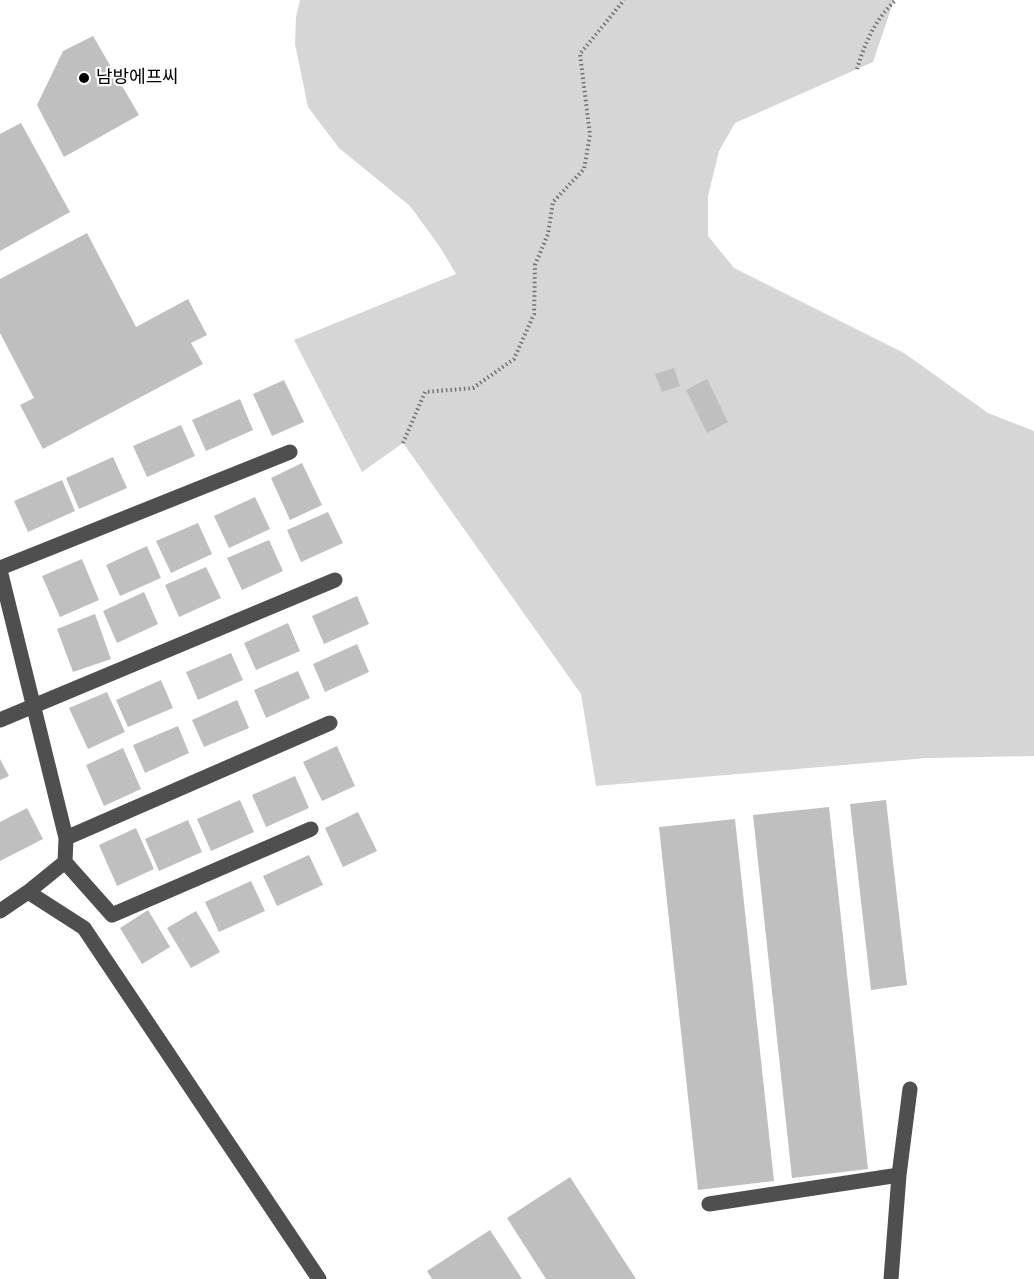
<!DOCTYPE html>
<html>
<head>
<meta charset="utf-8">
<style>
  body { margin:0 }
  canvas { display:block; background:#fff }
</style>
</head>
<body>
<canvas width="1034" height="1279"></canvas>
<script>
const ctx = document.querySelector('canvas').getContext('2d');
ctx.lineJoin = 'round';
function fillPath(path, color) { ctx.fillStyle = color; ctx.fill(path, 'evenodd'); }
function stroke(path, color, width, dash) { ctx.strokeStyle = color; ctx.lineWidth = width; ctx.lineCap = dash ? 'butt' : 'round'; ctx.setLineDash(dash || []); ctx.stroke(path); }
function label(font, color, halo, rows, align = 'center') {
  ctx.font = font + ' "Sofia Sans Condensed","Noto Sans KR",sans-serif'; ctx.lineWidth = 4.5; ctx.setLineDash([]); ctx.textBaseline = 'middle'; ctx.strokeStyle = halo; ctx.fillStyle = color; for (const [text, x, y, turn = 0] of rows) {
    ctx.save(); ctx.translate(x, y); ctx.rotate((+turn || 0) * Math.PI / 180); ctx.textAlign = isNaN(turn) ? turn : align; if (halo) ctx.strokeText(text, 0, 0); ctx.fillText(text, 0, 0); ctx.restore();
  }
}
fillPath(new Path2D(`
  M300 0H894L873 62 735 123 719 151 708 196V236L734 268 904 353 988 413 1034 431V756L927 758 596 786 581 694 403 443 362 472 294 340 456 274 440 247 410 206 339 148 308 107 295 44 296 17Z`), '#d6d6d6');
fillPath(new Path2D(`
  M93 36 139 115 64 157 37 105 63 51Z
  M21 123 70 212 0 251V134Z
  M87 233 136 327 188 299 207 335 191 343 203 364 43 449 20 405 34 398 0 333V279Z
  M674 368 680 386 662 392 655 374Z
  M707 379 728 422 707 433 686 390Z
  M284 380 304 422 272 436 253 394Z
  M240 399 253 430 206 451 192 420Z
  M181 425 195 456 147 477 133 446Z
  M113 457 127 488 79 509 66 478Z
  M302 463 322 505 290 520 271 478Z
  M62 480 75 511 28 532 14 501Z
  M255 497 270 529 229 548 214 516Z
  M328 512 343 543 301 562 287 530Z
  M198 523 212 554 171 573 156 541Z
  M269 540 283 571 242 590 227 558Z
  M147 546 161 578 120 596 106 565Z
  M82 559 99 600 60 617 42 576Z
  M206 567 221 598 179 617 165 585Z
  M144 592 158 624 117 643 103 611Z
  M357 596 369 624 324 644 312 616Z
  M95 614 111 659 73 672 57 629Z
  M288 623 300 651 256 670 244 643Z
  M357 644 369 672 325 692 313 664Z
  M231 653 243 680 198 700 186 672Z
  M298 671 310 698 266 718 254 690Z
  M161 680 173 708 128 727 116 700Z
  M107 692 125 732 88 749 69 708Z
  M237 700 249 728 204 747 192 720Z
  M178 726 189 753 145 773 133 745Z
  M337 746 355 786 322 801 303 762Z
  M123 748 141 789 104 806 86 765Z
  M0 759 9 776 0 780Z
  M295 776 309 808 266 827 252 795Z
  M240 800 254 832 211 851 197 819Z
  M886 800 907 985 871 990 850 804Z
  M829 807 868 1169 792 1178 753 815Z
  M27 808 43 839 0 861V822Z
  M358 812 377 851 343 867 325 828Z
  M735 819 774 1181 698 1190 659 827Z
  M188 820 202 852 159 871 145 839Z
  M136 828 154 869 117 886 99 845Z
  M309 855 323 885 277 906 263 876Z
  M251 881 265 911 219 932 205 902Z
  M148 910 170 947 142 964 120 928Z
  M196 911 220 952 191 968 167 928Z
  M570 1177 636 1279H546L507 1218Z
  M490 1230 522 1279H432L427 1271Z`), '#bfbfbf');
stroke(new Path2D(`
  M857 69C865 43 875 19 896 0
  M403 443 425 392 473 388 514 359 534 314 535 265 548 234 553 202 584 169 590 135 580 54 624 0`), '#717171', 4, [1.5, 3]);
stroke(new Path2D(`
  M0 568 290 452
  M0 570 66 838 65 862 28 892 0 911
  M0 720 335 580
  M66 838 330 723
  M65 862 112 915 311 829
  M28 892 84 928 319 1279
  M709 1204 899 1175
  M891 1279 899 1175 910 1089`), '#4f4f4f', 15);
for (const [x, y, r, color] of [
  [84,78,6,"#000"]
]) { const dot = new Path2D(); dot.arc(x, y, r, 0, 2 * Math.PI); ctx.fillStyle = color; ctx.fill(dot); stroke(dot, '#fff', 2); }
label('18px', '#000', '#fff', [
  ["남방에프씨",96,78]
], 'left');
</script>
</body>
</html>
